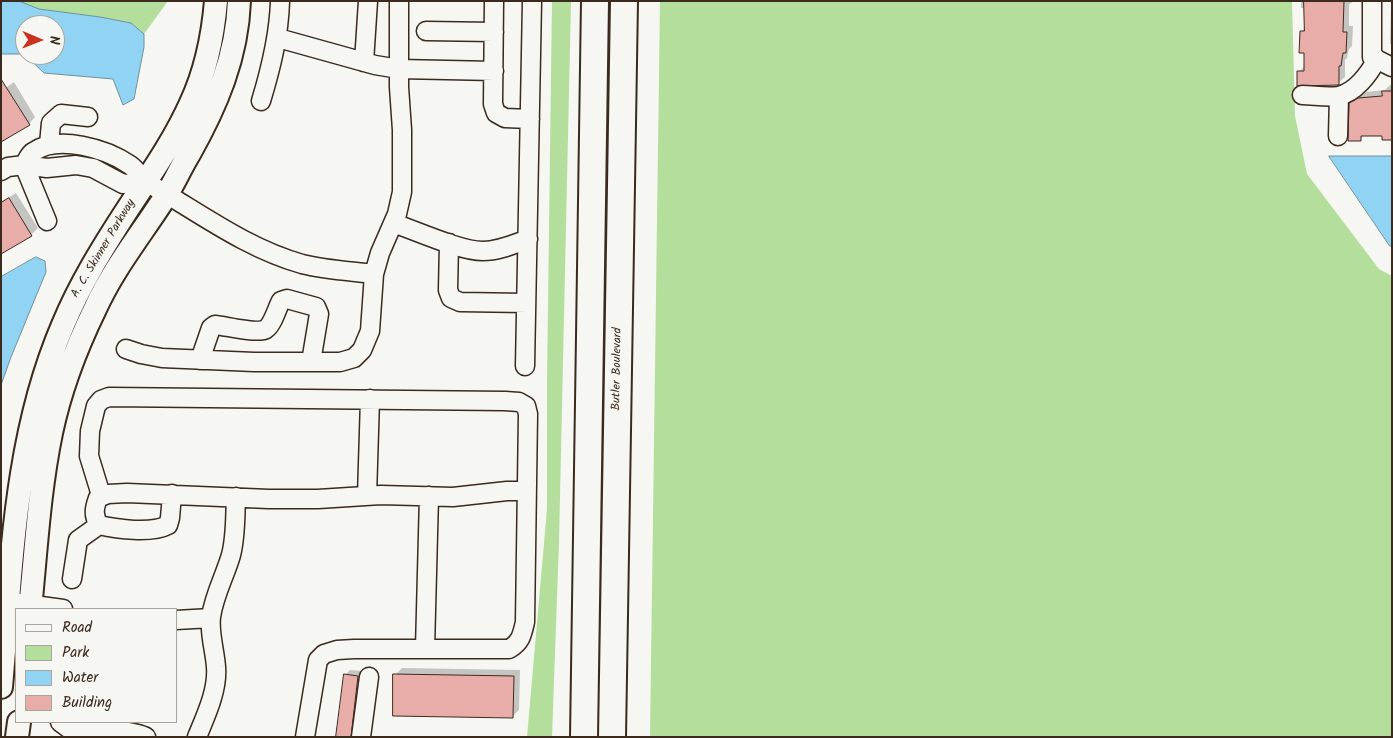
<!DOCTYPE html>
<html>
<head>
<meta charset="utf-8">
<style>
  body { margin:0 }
  #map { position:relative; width:1393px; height:738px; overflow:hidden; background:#f6f6f2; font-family:Kalam,sans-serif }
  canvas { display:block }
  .frame { position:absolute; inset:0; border:2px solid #3b2a1e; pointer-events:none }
  .legend { position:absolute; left:15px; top:608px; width:162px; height:115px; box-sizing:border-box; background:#f6f6f2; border:1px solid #aba49d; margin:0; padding:6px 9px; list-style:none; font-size:15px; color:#3b2a1e }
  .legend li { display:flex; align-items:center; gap:10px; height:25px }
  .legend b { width:25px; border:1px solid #aba49d }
  .north { position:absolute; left:15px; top:15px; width:50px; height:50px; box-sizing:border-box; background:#f6f6f2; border:1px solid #aba49d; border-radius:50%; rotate:91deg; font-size:14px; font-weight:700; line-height:20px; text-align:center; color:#3b2a1e }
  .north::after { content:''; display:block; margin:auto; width:18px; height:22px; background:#c8321e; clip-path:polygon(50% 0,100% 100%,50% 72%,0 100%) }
</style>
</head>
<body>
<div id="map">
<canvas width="1393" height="738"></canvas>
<div class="frame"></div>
<ul class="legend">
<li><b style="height:6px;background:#f6f6f2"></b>Road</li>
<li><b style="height:14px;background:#b4de9b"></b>Park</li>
<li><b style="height:14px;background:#91d3f2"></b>Water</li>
<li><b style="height:14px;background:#e8ada8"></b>Building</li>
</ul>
<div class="north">N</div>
</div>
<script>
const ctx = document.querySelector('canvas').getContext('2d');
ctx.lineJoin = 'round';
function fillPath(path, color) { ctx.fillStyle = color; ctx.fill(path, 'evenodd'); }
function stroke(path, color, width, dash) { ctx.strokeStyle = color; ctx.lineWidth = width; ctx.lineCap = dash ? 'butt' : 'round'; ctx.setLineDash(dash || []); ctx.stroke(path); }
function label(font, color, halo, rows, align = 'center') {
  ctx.font = font + ' Kalam,sans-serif'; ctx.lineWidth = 4; ctx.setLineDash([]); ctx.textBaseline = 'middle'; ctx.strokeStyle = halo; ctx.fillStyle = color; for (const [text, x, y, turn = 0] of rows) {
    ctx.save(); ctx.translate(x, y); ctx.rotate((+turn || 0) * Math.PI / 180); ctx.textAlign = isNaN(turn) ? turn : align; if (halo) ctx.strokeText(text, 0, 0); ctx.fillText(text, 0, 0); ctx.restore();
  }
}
fillPath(new Path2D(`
  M19 1H168L144 34 131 23 100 17 39 9Z
  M552 1H571L559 541 552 737H527L547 509V383Z
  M660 1H1292L1295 116 1307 174 1379 269 1392 276V737H650Z`), '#b4de9b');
const water = new Path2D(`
  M1 1H19L39 9 100 17 131 23 144 34V47L134 99 123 105 113 79 44 73 24 54H1ZM25 25H55V55H25Z
  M1329 156H1392V246H1390Z
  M36 257 45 261 46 272 11 357 1 385V277Z`);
fillPath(water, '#91d3f2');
stroke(water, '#6f8f9d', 1);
fillPath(new Path2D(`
  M1301 1H1353L1349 5V26H1353L1352 46 1349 49 1347 58 1345 60V77L1338 83 1299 72 1305 66V52L1301 32 1305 28V8H1301Z
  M1392 3V44H1390L1391 4Z
  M14 82 35 117 29 124 1 91Z
  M1390 85H1392V138L1383 135 1365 134 1360 139 1351 104 1366 92 1385 90Z
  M16 193 38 228 31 235 1 253V202Z
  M402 668 520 670 519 710 512 717 395 675Z
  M350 670 363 671 357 737H336L345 675Z`), '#0003');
const building = new Path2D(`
  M1304 1H1344L1343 32H1347L1346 53H1343L1341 66H1339V85L1297 86V71H1304V53H1299L1300 31H1304Z
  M1 79 30 125 1 142Z
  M1382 91H1392V140H1382V136H1361V141H1348L1349 103 1358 98 1382 96Z
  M9 198 32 236 1 254V203Z
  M344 674 358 676 351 737H336Z
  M393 674 514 676 513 718 393 716Z`);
fillPath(building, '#e8ada8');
stroke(building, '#3b2a1e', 1);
const minor = new Path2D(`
  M494 1 493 104 496 113 505 118 530 119
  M1372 1V57L1392 67
  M426 31 494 32
  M278 38 375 65 399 69 494 71
  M364 62 368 1
  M1302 95C1313 95 1327 98 1338 96 1355 93 1369 74 1377 59
  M261 101C271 68 279 36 280 1
  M1338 136 1339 96
  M49 144 51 123 61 114 88 117
  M24 165 47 221
  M1 171 8 167 24 165 47 168 76 165 93 168 123 184 146 182C141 177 136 169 130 165 107 149 58 134 33 152 29 154 27 161 24 165
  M146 182C197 211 245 248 302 264 326 270 350 271 374 274
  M393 223C417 231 460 251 483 251 499 251 514 244 528 239
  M449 243 448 290 451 298 460 302 526 303
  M126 349 141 354 162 358 254 362H340L354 358 362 350 370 331 374 274 380 253 397 214 402 192V130L399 87V1
  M200 360 211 328 215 325C226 326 258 334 266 329 273 324 277 308 281 301L287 299 316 307 319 314 311 362
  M525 366 532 1
  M172 494 170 518 168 525C151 534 117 529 99 525 93 515 94 509 98 498L108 494 127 493 269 499H318L381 495 453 497 507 491H526
  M101 495 89 456 90 431 96 406 101 400 109 397 505 401 519 402 526 406 528 414 525 622C522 635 521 642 509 649H354L337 650 324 654 318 660 305 737
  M367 496 370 399
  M72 579 78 540 99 525
  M19 603 63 609
  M176 620 211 618
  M425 649 429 496
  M60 722 76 734
  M76 737V734C79 732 80 730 83 729 93 726 137 732 146 737
  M197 737C206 715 218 690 216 667 215 651 209 633 211 617 214 595 225 576 231 555 236 536 235 516 236 497
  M361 737 369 677`);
const major = new Path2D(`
  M30 609C36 550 39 491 51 433 60 390 76 348 95 309 114 267 143 232 167 194 175 181 181 167 189 154 216 106 237 57 239 1
  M1 687C12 565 14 439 63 325 80 284 103 247 127 210 150 175 174 141 191 103 206 71 213 36 216 1
  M17 737 19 722`);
const highway = new Path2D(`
  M584 737 595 1
  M612 737 624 1`);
stroke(minor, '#3b2a1e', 21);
stroke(major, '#3b2a1e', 26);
stroke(highway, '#3b2a1e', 30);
stroke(minor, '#f6f6f2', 18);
stroke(major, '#f6f6f2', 22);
stroke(highway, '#f6f6f2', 26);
label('12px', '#3b2a1e', '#f6f6f2', [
  ["A. C. Skinner Parkway",104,249,-59],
  ["Butler Boulevard",618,369,-89]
]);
</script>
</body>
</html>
